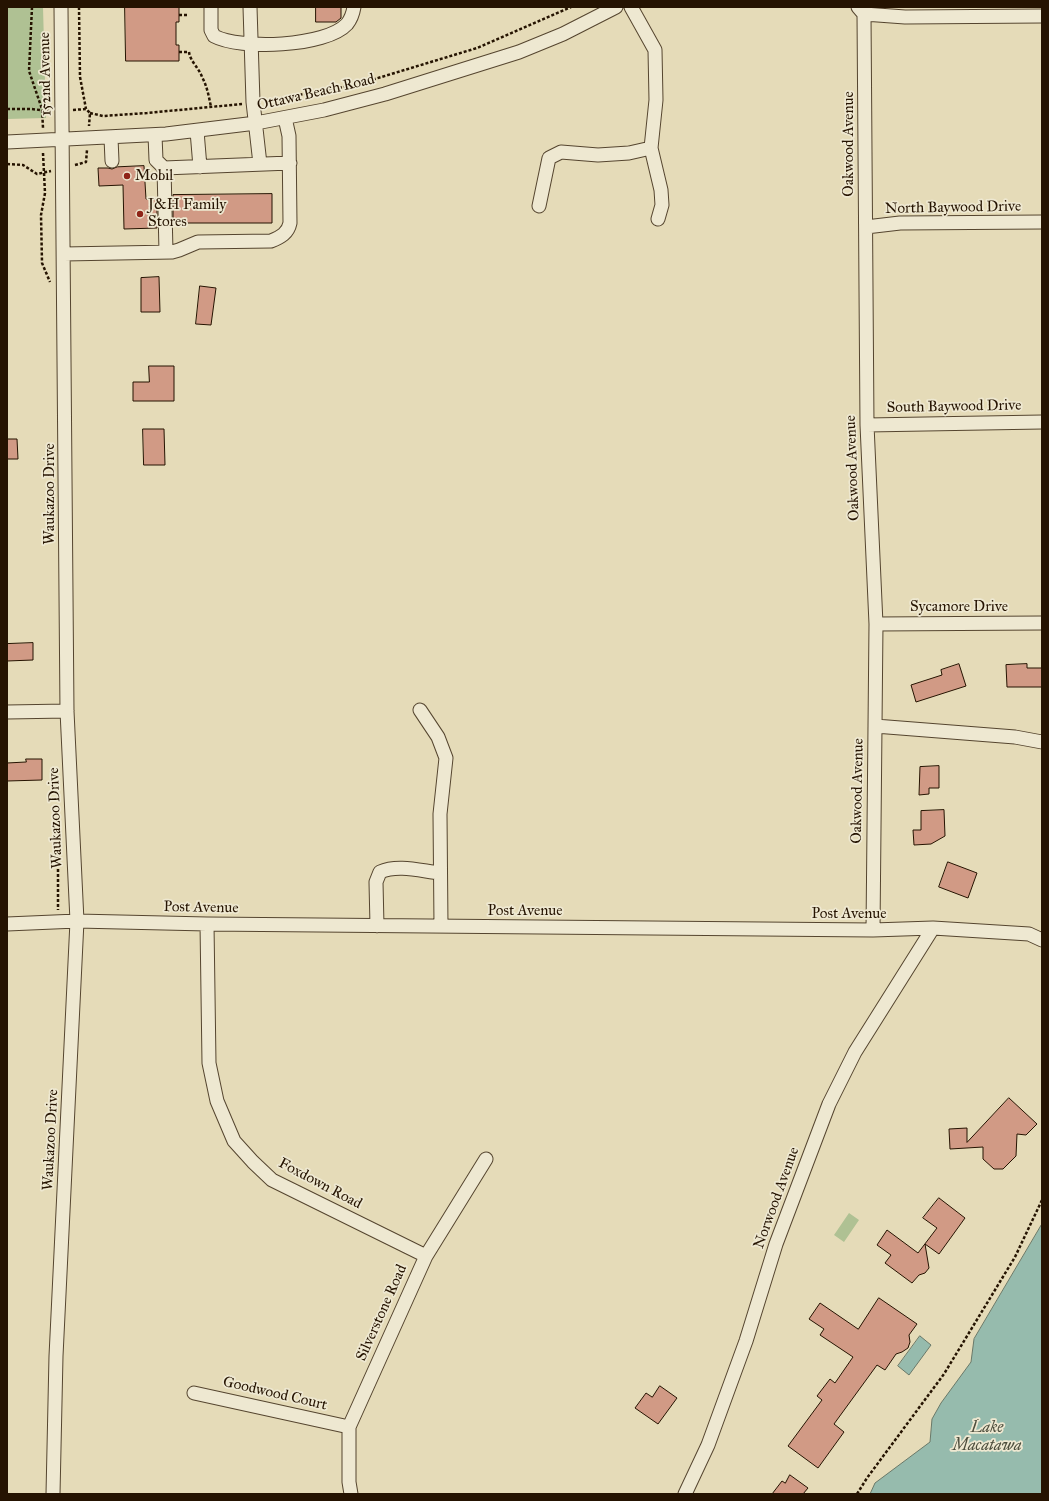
<!DOCTYPE html>
<html>
<head>
<meta charset="utf-8">
<style>
  body { margin:0 }
  #map { position:relative; width:1049px; height:1501px; overflow:hidden; background:#e5dbb8; font-family:"IM FELL Great Primer",serif }
  canvas { display:block }
  .frame { position:absolute; inset:0; border:8px solid #251301; pointer-events:none }
</style>
</head>
<body>
<div id="map">
<canvas width="1049" height="1501"></canvas>
<div class="frame"></div>
</div>
<script>
const ctx = document.querySelector('canvas').getContext('2d');
ctx.lineJoin = 'round';
function fillPath(path, color) { ctx.fillStyle = color; ctx.fill(path, 'evenodd'); }
function stroke(path, color, width, dash) { ctx.strokeStyle = color; ctx.lineWidth = width; ctx.lineCap = dash ? 'butt' : 'round'; ctx.setLineDash(dash || []); ctx.stroke(path); }
function label(font, color, halo, rows, align = 'center') {
  ctx.font = font + ' "IM FELL Great Primer",serif'; ctx.lineWidth = 3.5; ctx.setLineDash([]); ctx.textBaseline = 'middle'; ctx.strokeStyle = halo; ctx.fillStyle = color; for (const [text, x, y, turn = 0] of rows) {
    ctx.save(); ctx.translate(x, y); ctx.rotate((+turn || 0) * Math.PI / 180); ctx.textAlign = isNaN(turn) ? turn : align; if (halo) ctx.strokeText(text, 0, 0); ctx.fillText(text, 0, 0); ctx.restore();
  }
}
fillPath(new Path2D(`
  M7 7H43L46 118 7 119Z
  M849 1213 859 1220 844 1242 834 1235Z`), '#afc193');
const water = new Path2D(`
  M1042 1224V1494H870L875 1483 930 1442 932 1419 941 1403 971 1362 974 1339Z
  M920 1336 931 1345 909 1375 898 1366Z`);
fillPath(water, '#96bbad');
stroke(water, '#697868', 1);
const building = new Path2D(`
  M125 7H179V22H176V45H179V61H126Z
  M316 7H341V18L336 22H316Z
  M144 166 146 199H157V228L124 229 123 185 99 186 98 168H108L112 169 117 167Z
  M272 194V223H173V195Z
  M159 277 160 312H141V278Z
  M200 286 216 288 211 325 196 324Z
  M149 366H174V401H133V382H149Z
  M143 429H164L165 465H144Z
  M7 439H17L18 459H7Z
  M33 643V660L7 661V644Z
  M959 664 966 686 916 702 911 685 942 675 941 670Z
  M1027 664V668H1042V687H1007L1006 665Z
  M26 759H42V780L7 781V763L26 762Z
  M939 766V788H929V794L919 795 920 767Z
  M944 810 945 836 931 844 914 845 913 830H921V811Z
  M948 862 977 873 968 898 939 887Z
  M1009 1098 1037 1124 1026 1135 1017 1134 1016 1156 1003 1169H994L983 1159V1147L950 1149 949 1129 967 1128V1142Z
  M939 1198 965 1218 939 1254 925 1244 929 1268 925 1273 919 1275 912 1283 885 1263 891 1255 877 1245 887 1230 918 1253 937 1228 923 1218Z
  M879 1298 917 1324 909 1335 910 1342 908 1348 902 1352 896 1354 885 1370 877 1365 834 1424 844 1432 818 1468 788 1446 822 1400 817 1396 830 1379 835 1383 853 1357 820 1335 824 1329 809 1319 820 1303 858 1329Z
  M660 1386 677 1398 658 1424 635 1408 646 1393 652 1397Z
  M790 1475 808 1488 803 1494H772L782 1481 785 1483Z`);
fillPath(building, '#d19a85');
stroke(building, '#251301', 1);
const minor = new Path2D(`
  M211 7V30L214 36C240 50 326 47 347 24 351 19 353 13 354 7
  M250 7 253 102 260 164
  M631 7 655 50 656 100 651 148 661 190 662 205 658 219
  M858 7 864 14 867 425 876 624 873 930
  M864 14 905 17 1042 16
  M197 131 200 167
  M155 135 156 160 164 168 290 163
  M111 138 112 161
  M7 142 166 134 256 123 324 110 385 94 519 52 563 34 616 7
  M164 168 166 252
  M539 206 549 158 561 152 598 155 629 153 651 148
  M866 227 900 223 1042 222
  M64 254 172 252 179 250 198 242 271 241C281 237 288 233 290 223L289 136 285 118
  M867 425 1042 422
  M876 624 1042 623
  M420 710 438 737 446 758 440 814 441 926
  M7 712 67 711
  M875 726 1015 737 1042 742
  M7 924 77 921 207 924 873 930 933 928 1029 934 1042 940
  M207 924 209 1063 217 1101 234 1141 253 1162 272 1180 426 1256
  M377 926 376 882 380 872C398 864 421 871 440 873
  M194 1393 349 1427
  M53 1494 56 1356 77 921 67 711 61 7
  M351 1494 349 1482V1427L426 1256 486 1159
  M685 1494 708 1445 746 1341 776 1244 829 1104 855 1052 933 928`);
stroke(minor, '#55452f', 15);
stroke(new Path2D(`
  M32 7 29 71 42 109 43 128
  M79 7 80 77 86 109
  M179 15H189
  M179 52H189C190 61 199 68 202 77 207 86 209 97 211 107
  M265 101 355 85 477 48 571 7
  M7 109H31L50 111
  M73 110 86 109 90 113 89 126
  M90 113 103 116 147 113 242 104
  M43 153 45 193 41 215 42 263 50 282
  M7 164 23 165 37 174 51 171
  M75 165 86 162 87 150
  M51 513V528
  M58 829V910
  M857 1494 867 1478 944 1374 1015 1257 1042 1200`), '#251301', 2.5, [3, 2]);
stroke(minor, '#eee8d1', 13);
for (const [x, y, r, color] of [
  [127,176,4,"#8f2418"],
  [140,214,4,"#8f2418"]
]) { const dot = new Path2D(); dot.arc(x, y, r, 0, 2 * Math.PI); ctx.fillStyle = color; ctx.fill(dot); stroke(dot, '#eee8d1', 1.5); }
label('15px', '#251301', '#eee8d1', [
  ["152nd Avenue",46,74,-91],
  ["Ottawa Beach Road",316,93,-13],
  ["Oakwood Avenue",849,144,-90],
  ["North Baywood Drive",953,208,-1],
  ["South Baywood Drive",954,407,-1],
  ["Oakwood Avenue",853,468,-92],
  ["Waukazoo Drive",50,494,-90],
  ["Sycamore Drive",959,607],
  ["Oakwood Avenue",858,791,-89],
  ["Waukazoo Drive",56,818,-92],
  ["Post Avenue",201,908,1],
  ["Post Avenue",525,911],
  ["Post Avenue",849,914],
  ["Waukazoo Drive",51,1140,-87],
  ["Foxdown Road",320,1184,28],
  ["Norwood Avenue",777,1198,-70],
  ["Silverstone Road",382,1313,-66],
  ["Goodwood Court",275,1394,13]
]);
label('15px', '#251301', '#eee8d1', [
  ["Mobil",135,176],
  ["J&H Family",148,205],
  ["Stores",148,222]
], 'left');
label('italic 16px', '#4d4e3d', '#eee8d1', [
  ["Lake",987,1428],
  ["Macatawa",987,1446]
]);
</script>
</body>
</html>
